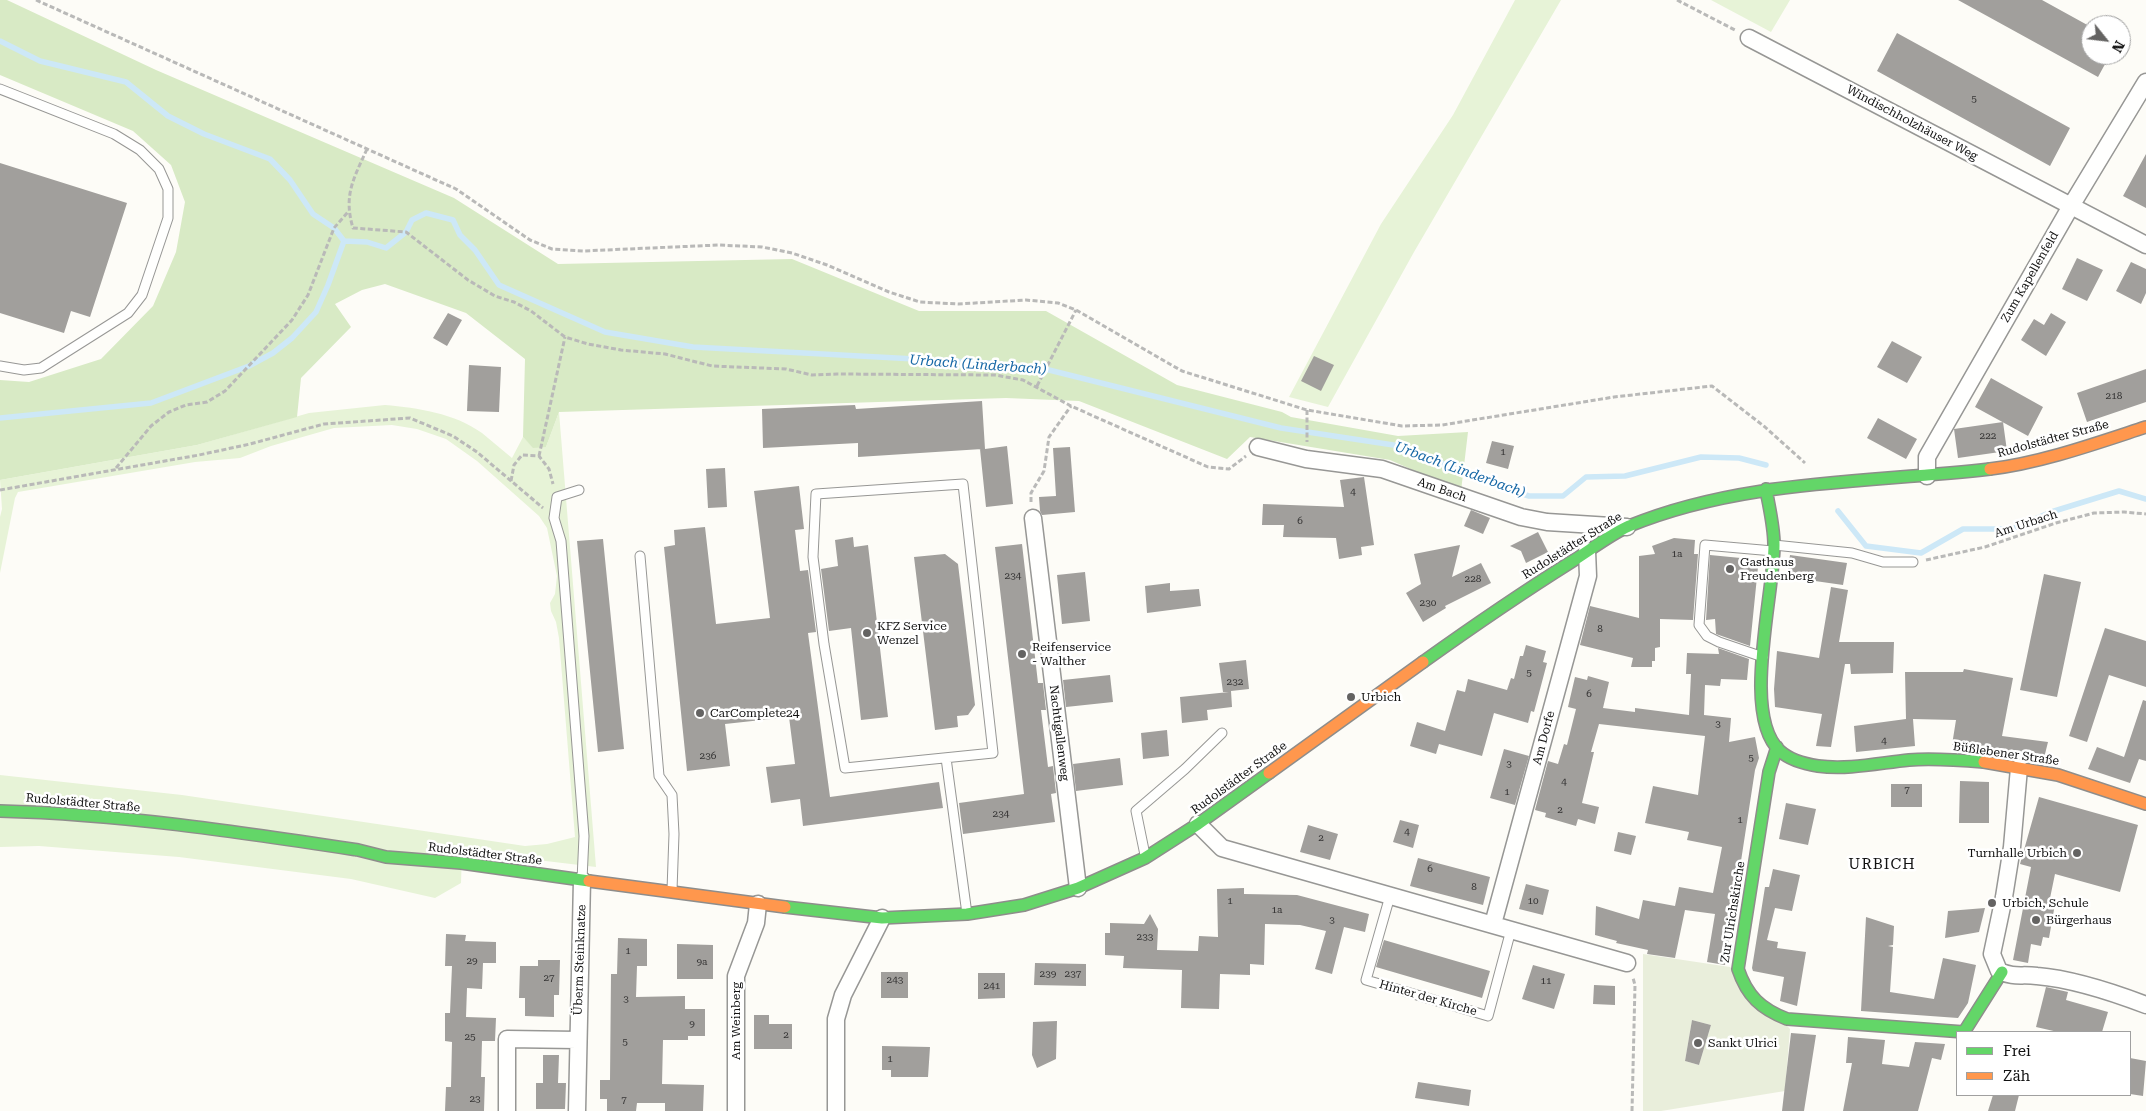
<!DOCTYPE html>
<html>
<head>
<meta charset="utf-8">
<style>
  body { margin:0 }
  #map { position:relative; width:2146px; height:1111px; overflow:hidden; background:#fdfcf7; font-family:"Roboto Serif",serif }
  canvas { display:block }
  .legend { position:absolute; left:1956px; top:1031px; width:175px; height:65px; box-sizing:border-box; background:#fff; border:1px solid #a0a0a0; margin:0; padding:6px 9px; list-style:none; font-size:15px; color:#111 }
  .legend li { display:flex; align-items:center; gap:10px; height:25px }
  .legend b { width:25px; border:1px solid #a0a0a0 }
  .north { position:absolute; left:2081px; top:15px; width:50px; height:50px; box-sizing:border-box; background:#fff; border:1px solid #a0a0a0; border-radius:50%; rotate:119deg; font-size:14px; font-weight:700; line-height:20px; text-align:center; color:#111 }
  .north::after { content:''; display:block; margin:auto; width:18px; height:22px; background:#646362; clip-path:polygon(50% 0,100% 100%,50% 72%,0 100%) }
</style>
</head>
<body>
<div id="map">
<canvas width="2146" height="1111"></canvas>
<ul class="legend">
<li><b style="height:6px;background:#63d668"></b>Frei</li>
<li><b style="height:6px;background:#ff974d"></b>Zäh</li>
</ul>
<div class="north">N</div>
</div>
<script>
const ctx = document.querySelector('canvas').getContext('2d');
ctx.lineJoin = 'round';
function fillPath(path, color) { ctx.fillStyle = color; ctx.fill(path, 'evenodd'); }
function stroke(path, color, width, dash) { ctx.strokeStyle = color; ctx.lineWidth = width; ctx.lineCap = dash ? 'butt' : 'round'; ctx.setLineDash(dash || []); ctx.stroke(path); }
function label(font, color, halo, rows, align = 'center') {
  ctx.font = font + ' "Roboto Serif",serif'; ctx.lineWidth = 5; ctx.setLineDash([]); ctx.textBaseline = 'middle'; ctx.strokeStyle = halo; ctx.fillStyle = color; for (const [text, x, y, turn = 0] of rows) {
    ctx.save(); ctx.translate(x, y); ctx.rotate((+turn || 0) * Math.PI / 180); ctx.textAlign = isNaN(turn) ? turn : align; if (halo) ctx.strokeText(text, 0, 0); ctx.fillText(text, 0, 0); ctx.restore();
  }
}
fillPath(new Path2D(`
  M1515 0H1561L1414 252 1328 407 1289 397 1381 224 1453 115Z
  M1711 0H1790L1771 32Z
  M385 405C418 408 454 413 482 433 492 441 502 450 512 458L523 437 533 447H546L559 412 596 867 462 851 461 883 435 898 351 879 179 857 39 846 0 847V775L182 795 525 846 547 844 575 837 559 638 556 622 551 611 550 603 555 594 557 576 547 528 539 516 477 461 446 439 417 429 392 425 334 428 271 446 240 458 195 462 18 492 15 498 0 573V517L2 509 0 480 197 445 309 413Z`), '#e7f3d7');
fillPath(new Path2D(`
  M0 0H7L156 70 454 198 558 264 792 259 919 311H1046L1177 385 1282 412 1291 417 1398 436 1468 432 1461 491 1390 460 1250 437 1227 459 1079 401 1006 398 559 412 546 447 533 448 523 437 525 359 466 313 385 284 362 290 335 304 351 327 301 378 297 417 197 445 0 480V380L29 382 101 359 153 306 176 252 185 202 171 165 133 131 0 75Z`), '#d8eac5');
fillPath(new Path2D(`
  M1643 954 1730 967 1790 1029 1785 1091 1661 1111H1643ZM1692 1020 1711 1025 1699 1065 1685 1061Z`), '#e9eedb');
stroke(new Path2D(`
  M0 41 40 61 126 82 168 116 204 134 270 159 290 180 313 214 334 228 344 241
  M344 241 367 242 386 248 406 232 412 220 426 213 453 220 460 235 475 250 499 285 605 332 693 347 989 363 1045 369 1281 428 1400 446 1503 488 1529 496H1563L1586 477 1625 476 1701 457 1739 458 1766 465
  M0 418 151 403 249 366 273 353 292 338 316 312 328 285 344 241
  M1838 511 1866 546 1921 553 1963 529H2012L2051 512 2119 491 2146 499`), '#cde8f7', 5.5);
fillPath(new Path2D(`
  M1958 0H2042L2091 27V55H2110L2098 77Z
  M1897 33 2070 128 2050 166 1877 71Z
  M2146 154V208L2123 196Z
  M0 163 127 203 90 317 71 311 64 333 0 313Z
  M2077 258 2103 270 2087 301 2062 289Z
  M2131 262 2146 269V293L2141 304 2116 291Z
  M448 313 462 320 447 346 433 338Z
  M2051 313 2066 322 2046 356 2021 340 2034 319 2044 325Z
  M1892 341 1922 357 1907 383 1877 367Z
  M1314 356 1334 365 1321 391 1301 381Z
  M469 365 501 367 499 412 467 411Z
  M2146 369V402L2087 422 2077 393Z
  M1991 378 2043 407 2028 436 1975 407Z
  M982 401 985 449 1007 446 1013 504 986 507 980 449H982L858 457V443L763 448 762 409 855 405 856 409Z
  M1878 418 1917 439 1906 459 1867 438Z
  M2003 422 2007 451 1958 458 1954 429Z
  M1492 441 1514 446 1508 469 1486 463Z
  M1070 447 1075 512 1042 515 1040 511 1039 497 1056 496 1053 448Z
  M725 468 727 507 708 508 706 469Z
  M1364 477 1374 545 1361 547 1362 555 1339 559 1336 538 1283 537 1284 525H1262L1263 504 1344 507 1340 480Z
  M799 486 804 529 795 530 800 571 808 570 816 632 808 633 830 797 939 782 943 808 803 826 800 799 771 803 766 767 795 764 789 717 725 724 730 766 687 771 664 547 675 545 674 530 705 527 716 624 770 618 754 491Z
  M1471 510 1490 518 1483 534 1464 526Z
  M1538 532 1548 552 1526 563 1521 551 1510 546Z
  M853 537 854 547 868 545 888 717 861 720 851 628 829 631 821 569 838 566 835 540Z
  M1674 538 1695 540 1694 554H1698L1693 620 1660 619V647L1655 648V661H1652V667H1631L1633 658 1580 645 1590 606 1639 618V556L1655 554 1652 546Z
  M603 539 624 749 598 752 577 541Z
  M1022 544 1038 683H1043L1046 710H1041L1048 767 1053 766 1056 793 1051 794 1055 822 963 834 959 803 1024 794 995 547Z
  M1460 545 1452 577 1481 563 1491 583 1445 606 1446 608 1423 622 1406 593 1421 584 1414 554Z
  M945 554 958 564 975 705 968 715 957 716 958 727 935 730 914 557Z
  M1710 555 1751 559V566L1758 567 1750 646 1716 634 1715 619 1706 620Z
  M1790 555 1847 563 1843 585 1787 577Z
  M1085 572 1090 621 1062 624 1057 575Z
  M2044 574 2081 582 2057 697 2020 690Z
  M1170 583V591L1199 589 1201 606 1147 613 1145 586Z
  M1831 587 1848 590 1839 642H1894L1893 673 1851 674 1850 664H1845L1831 747 1816 746 1822 714 1775 707 1774 689 1777 651 1819 658Z
  M2105 628 2146 641V687L2109 675 2087 742 2069 736Z
  M1526 645 1546 651 1543 662 1547 663 1534 712 1531 711 1528 723 1494 713 1482 756 1439 744 1436 754 1410 746 1417 722 1445 731 1457 690 1465 692 1468 679 1507 690 1511 678 1514 679 1520 656H1523Z
  M1718 648 1749 659 1747 680 1721 679 1720 686 1705 685 1704 715 1731 718 1729 742 1755 737 1759 758 1755 770 1725 965 1707 962 1715 914 1685 910 1675 958 1647 954 1648 950 1616 943 1617 941 1595 935 1596 906 1639 919 1643 900 1675 906 1679 887 1713 893 1722 847 1687 840 1689 832 1645 823 1653 786 1698 795 1705 736 1599 724 1591 752H1594L1582 803 1599 807 1595 824 1578 819 1576 826 1545 817 1546 813 1535 810 1548 761 1558 764 1564 744 1567 745 1576 709 1568 707 1575 677 1587 680 1588 676 1609 682 1603 708 1635 712V708L1689 715 1691 674H1686L1687 653 1719 654Z
  M1246 660 1249 689 1231 691 1232 707 1207 710 1208 720 1182 723 1180 697 1229 692H1223L1219 663Z
  M1964 669 2013 678 2002 736 2048 742 2044 758 1952 745 1956 720 1913 719 1915 746 1856 752 1854 726 1906 719 1905 672H1963Z
  M1110 675 1113 702 1066 707 1063 680Z
  M2143 700 2146 701V761L2139 759 2130 783 2088 769 2097 747 2124 757Z
  M1167 730 1169 756 1143 759 1141 733Z
  M1504 749 1529 756 1515 805 1490 798Z
  M1120 758 1123 785 1076 791 1073 764Z
  M1960 781 1989 782V823H1959Z
  M1891 784H1922V807H1891Z
  M2039 797 2138 825 2120 892 2055 874 2049 903 2055 904 2049 938 2043 937 2041 946 2031 944 2028 963 2013 960 2031 867 2020 864Z
  M1786 803 1816 809 1808 845 1779 839Z
  M1400 820 1419 825 1413 848 1393 842Z
  M1308 825 1338 834 1330 860 1300 852Z
  M1618 832 1636 836 1631 855 1614 851Z
  M1418 858 1490 877 1483 905 1410 886Z
  M1773 869 1800 875 1792 911 1775 908 1767 940 1778 942 1777 948 1806 952 1797 1006 1780 1001 1784 977 1753 971 1752 968 1765 887H1769Z
  M1526 884 1549 890 1543 915 1519 909Z
  M1244 888V894L1297 895 1369 914 1365 932 1344 927 1332 974 1315 969 1326 931 1300 925 1265 924 1264 965 1250 964V975L1220 974 1219 1009 1181 1008 1182 970 1123 968 1124 956 1105 955V933H1110V923L1144 924 1150 914 1158 929 1157 950 1198 951 1199 936 1218 937 1217 889Z
  M1985 908 1979 932 1945 938 1948 911Z
  M1866 917 1894 926 1893 945 1888 946 1893 947 1890 992 1934 999 1943 958 1976 965 1968 1003 1958 1018 1861 1011Z
  M446 934 466 935 465 941 496 942V963H483L482 989 467 988 466 1017 496 1018 495 1041H482L481 1077H485L484 1111H445L446 1087H451L452 1042 445 1041V1013H450L452 966H445Z
  M618 938 647 939V966H637L636 997 685 996V1009H705V1036H688V1040H663L662 1084 704 1085 703 1111H665V1103H637L636 1111H607V1099H600V1080H610L611 974H617Z
  M1384 940 1490 971 1482 998 1376 967Z
  M677 944 713 945V979H677Z
  M538 960H560L559 995H554V1017L525 1016V998H519L520 966H538Z
  M1035 963 1086 964V986L1034 985Z
  M1533 965 1565 974 1554 1009 1522 999Z
  M881 972H908V998H881Z
  M978 973H1005V998L978 999Z
  M1594 985 1615 986V1005L1593 1004Z
  M2046 987 2068 992 2066 1000 2108 1012 2102 1032H2058L2036 1027Z
  M754 1015H769V1024H792V1049H754Z
  M1692 1020 1711 1025 1699 1065 1685 1061Z
  M1057 1021 1056 1059 1037 1068 1032 1055 1033 1022Z
  M1791 1033 1816 1035 1804 1111H1782Z
  M1848 1037 1885 1040 1882 1064 1909 1067 1915 1042 1945 1044 1941 1060 1932 1058 1918 1111H1843L1852 1063H1846Z
  M882 1046 930 1047 928 1077H891V1070H882Z
  M543 1055H559L558 1083H566L565 1109H536V1083H543Z
  M2130 1058 2146 1061 2143 1096 2130 1094Z
  M1418 1082 1471 1090 1469 1106 1415 1098Z
  M1993 1095H2019L2015 1111H1988Z`), '#a19f9c');
const lane = new Path2D(`
  M0 89 114 134 140 150 159 169 168 189V218L142 295 128 313 41 368 24 370 0 366
  M963 484 993 753 845 768 824 644 813 557 816 494Z
  M579 490 557 497 554 518 561 541 584 836 582 880
  M1774 545 1852 553 1883 562H1913
  M640 556 659 776 672 795 674 834 672 890
  M1763 657 1719 642 1707 636 1699 625 1705 545 1773 551
  M946 758 967 914
  M1145 855 1136 811 1185 769 1222 733
  M1390 896 1366 980 1488 1016 1511 930`);
const street = new Path2D(`
  M1749 38 2146 245
  M1258 447 1306 459 1382 469 1521 517 1547 522 1627 527
  M1927 476V457L2071 206 2146 82
  M1033 518 1078 888
  M2019 768 2012 847 2004 897 1992 954 1999 971C2015 978 2020 974 2037 976 2073 979 2112 992 2146 1005
  M1198 824 1222 848 1627 963
  M1493 924 1588 576 1587 551
  M507 1111V1039L577 1040
  M577 1111 582 880
  M736 1111V976L756 923 758 904
  M836 1111V1019L843 995 882 918`);
const fast = new Path2D(`
  M1766 489C1769 507 1774 526 1774 545 1774 595 1741 716 1780 751 1790 760 1805 764 1818 766 1848 770 1879 763 1909 760 1934 758 1959 760 1984 762
  M1423 662C1472 627 1520 594 1571 562 1589 551 1609 535 1629 526 1744 479 1869 483 1990 469
  M1777 747 1769 772 1738 969C1747 996 1761 1009 1787 1019L1964 1032 2002 972
  M0 811C121 814 239 832 358 850L386 857 461 863 589 881
  M785 907 882 918 967 914 1024 905 1078 888 1145 858 1198 824 1269 773`);
const slow = new Path2D(`
  M1990 469C2041 463 2097 443 2146 427
  M1984 762 2058 775 2146 804
  M1269 773 1423 662
  M589 881 785 907`);
stroke(lane, '#979795', 11);
stroke(street, '#979795', 19);
stroke(fast, '#8e8d8b', 14);
stroke(slow, '#8e8d8b', 14);
stroke(new Path2D(`
  M36 0 456 189 530 240 552 249 583 251 719 245 762 247 792 253 827 265 889 292 920 302 958 304 1026 300 1058 303 1076 310 1182 371 1307 410 1402 426 1442 425 1614 397 1712 386 1765 427 1805 463
  M1677 0 1735 30
  M367 149C354 178 343 195 353 228L406 232 468 280 495 296 514 302 531 311 565 337 588 344 621 350 665 354 712 366 786 369 812 375 837 374 995 375 1023 380 1071 406 1208 467 1229 469 1246 456
  M1037 386 1076 310
  M1307 410V442
  M539 456 565 337
  M116 468 151 426 169 412 186 405 207 402 225 391 292 320 308 295 334 228 348 212
  M511 481 514 465 522 455 539 456 549 469 553 484
  M0 490 199 455 250 444 324 424 410 418 453 436 477 452 543 508
  M1031 502V493L1044 471 1049 437 1071 406
  M1926 560 1985 547 2056 523 2094 513 2124 512 2146 514
  M1632 1111 1635 985 1633 978`), '#b9b9b8', 3, [5, 2.5]);
stroke(lane, '#fffffe', 9);
stroke(street, '#fffffe', 16);
stroke(fast, '#63d668', 11);
stroke(slow, '#ff974d', 11);
for (const [x, y, r, color] of [
  [1730,569,5,"#646362"],
  [867,633,5,"#646362"],
  [1022,654,5,"#646362"],
  [1351,697,5,"#646362"],
  [700,713,5,"#646362"],
  [2077,853,5,"#646362"],
  [1992,903,5,"#646362"],
  [2036,920,5,"#646362"],
  [1698,1043,5,"#646362"]
]) { const dot = new Path2D(); dot.arc(x, y, r, 0, 2 * Math.PI); ctx.fillStyle = color; ctx.fill(dot); stroke(dot, '#fff', 2); }
label('10px', '#353434', null, [
  ["5",1974,99],
  ["218",2114,396],
  ["222",1988,436],
  ["1",1503,452],
  ["4",1353,492],
  ["6",1300,521],
  ["1a",1677,554],
  ["234",1013,576],
  ["228",1473,579],
  ["230",1428,603],
  ["8",1600,629],
  ["5",1529,673],
  ["232",1235,682],
  ["6",1589,694],
  ["3",1718,724],
  ["4",1884,741],
  ["236",708,756],
  ["5",1751,758],
  ["3",1509,764],
  ["4",1564,782],
  ["7",1907,790],
  ["1",1507,792],
  ["2",1560,810],
  ["234",1001,814],
  ["1",1740,820],
  ["4",1407,832],
  ["2",1321,838],
  ["6",1430,869],
  ["8",1474,887],
  ["1",1230,901],
  ["10",1533,901],
  ["1a",1277,910],
  ["3",1332,920],
  ["233",1145,937],
  ["1",628,951],
  ["29",472,961],
  ["9a",702,962],
  ["239",1048,974],
  ["237",1073,974],
  ["27",549,978],
  ["243",895,980],
  ["11",1546,981],
  ["241",992,986],
  ["3",626,999],
  ["9",692,1024],
  ["2",786,1035],
  ["25",470,1037],
  ["5",625,1042],
  ["1",890,1059],
  ["23",475,1099],
  ["7",624,1100]
]);
label('12px', '#111', '#fff', [
  ["Windischholzhäuser Weg",1912,123,28],
  ["Zum Kapellenfeld",2030,277,-60],
  ["Rudolstädter Straße",2053,439,-15],
  ["Am Bach",1442,490,19],
  ["Am Urbach",2026,524,-18],
  ["Rudolstädter Straße",1572,546,-32],
  ["Nachtigallenweg",1059,733,83],
  ["Am Dorfe",1544,738,-75],
  ["Büßlebener Straße",2006,754,8],
  ["Rudolstädter Straße",1239,778,-36],
  ["Rudolstädter Straße",83,803,5],
  ["Rudolstädter Straße",485,854,7],
  ["Zur Ulrichskirche",1733,912,-81],
  ["Überm Steinknatze",580,960,-88],
  ["Hinter der Kirche",1428,998,16],
  ["Am Weinberg",736,1021,-90]
]);
label('12px', '#111', '#fff', [
  ["Gasthaus",1740,562],
  ["Freudenberg",1740,576],
  ["KFZ Service",877,626],
  ["Wenzel",877,640],
  ["Reifenservice",1032,647],
  ["- Walther",1032,661],
  ["Urbich",1361,697],
  ["CarComplete24",710,713],
  ["Turnhalle Urbich",2067,853,"right"],
  ["Urbich, Schule",2002,903],
  ["Bürgerhaus",2046,920],
  ["Sankt Ulrici",1708,1043]
], 'left');
label('italic 14px', '#1768a6', '#fff', [
  ["Urbach (Linderbach)",978,365,4],
  ["Urbach (Linderbach)",1460,470,20]
]);
ctx.letterSpacing = '1px';
label('15px', '#111', '#fff', [
  ["URBICH",1882,865]
]);
ctx.letterSpacing = '0px';
</script>
</body>
</html>
